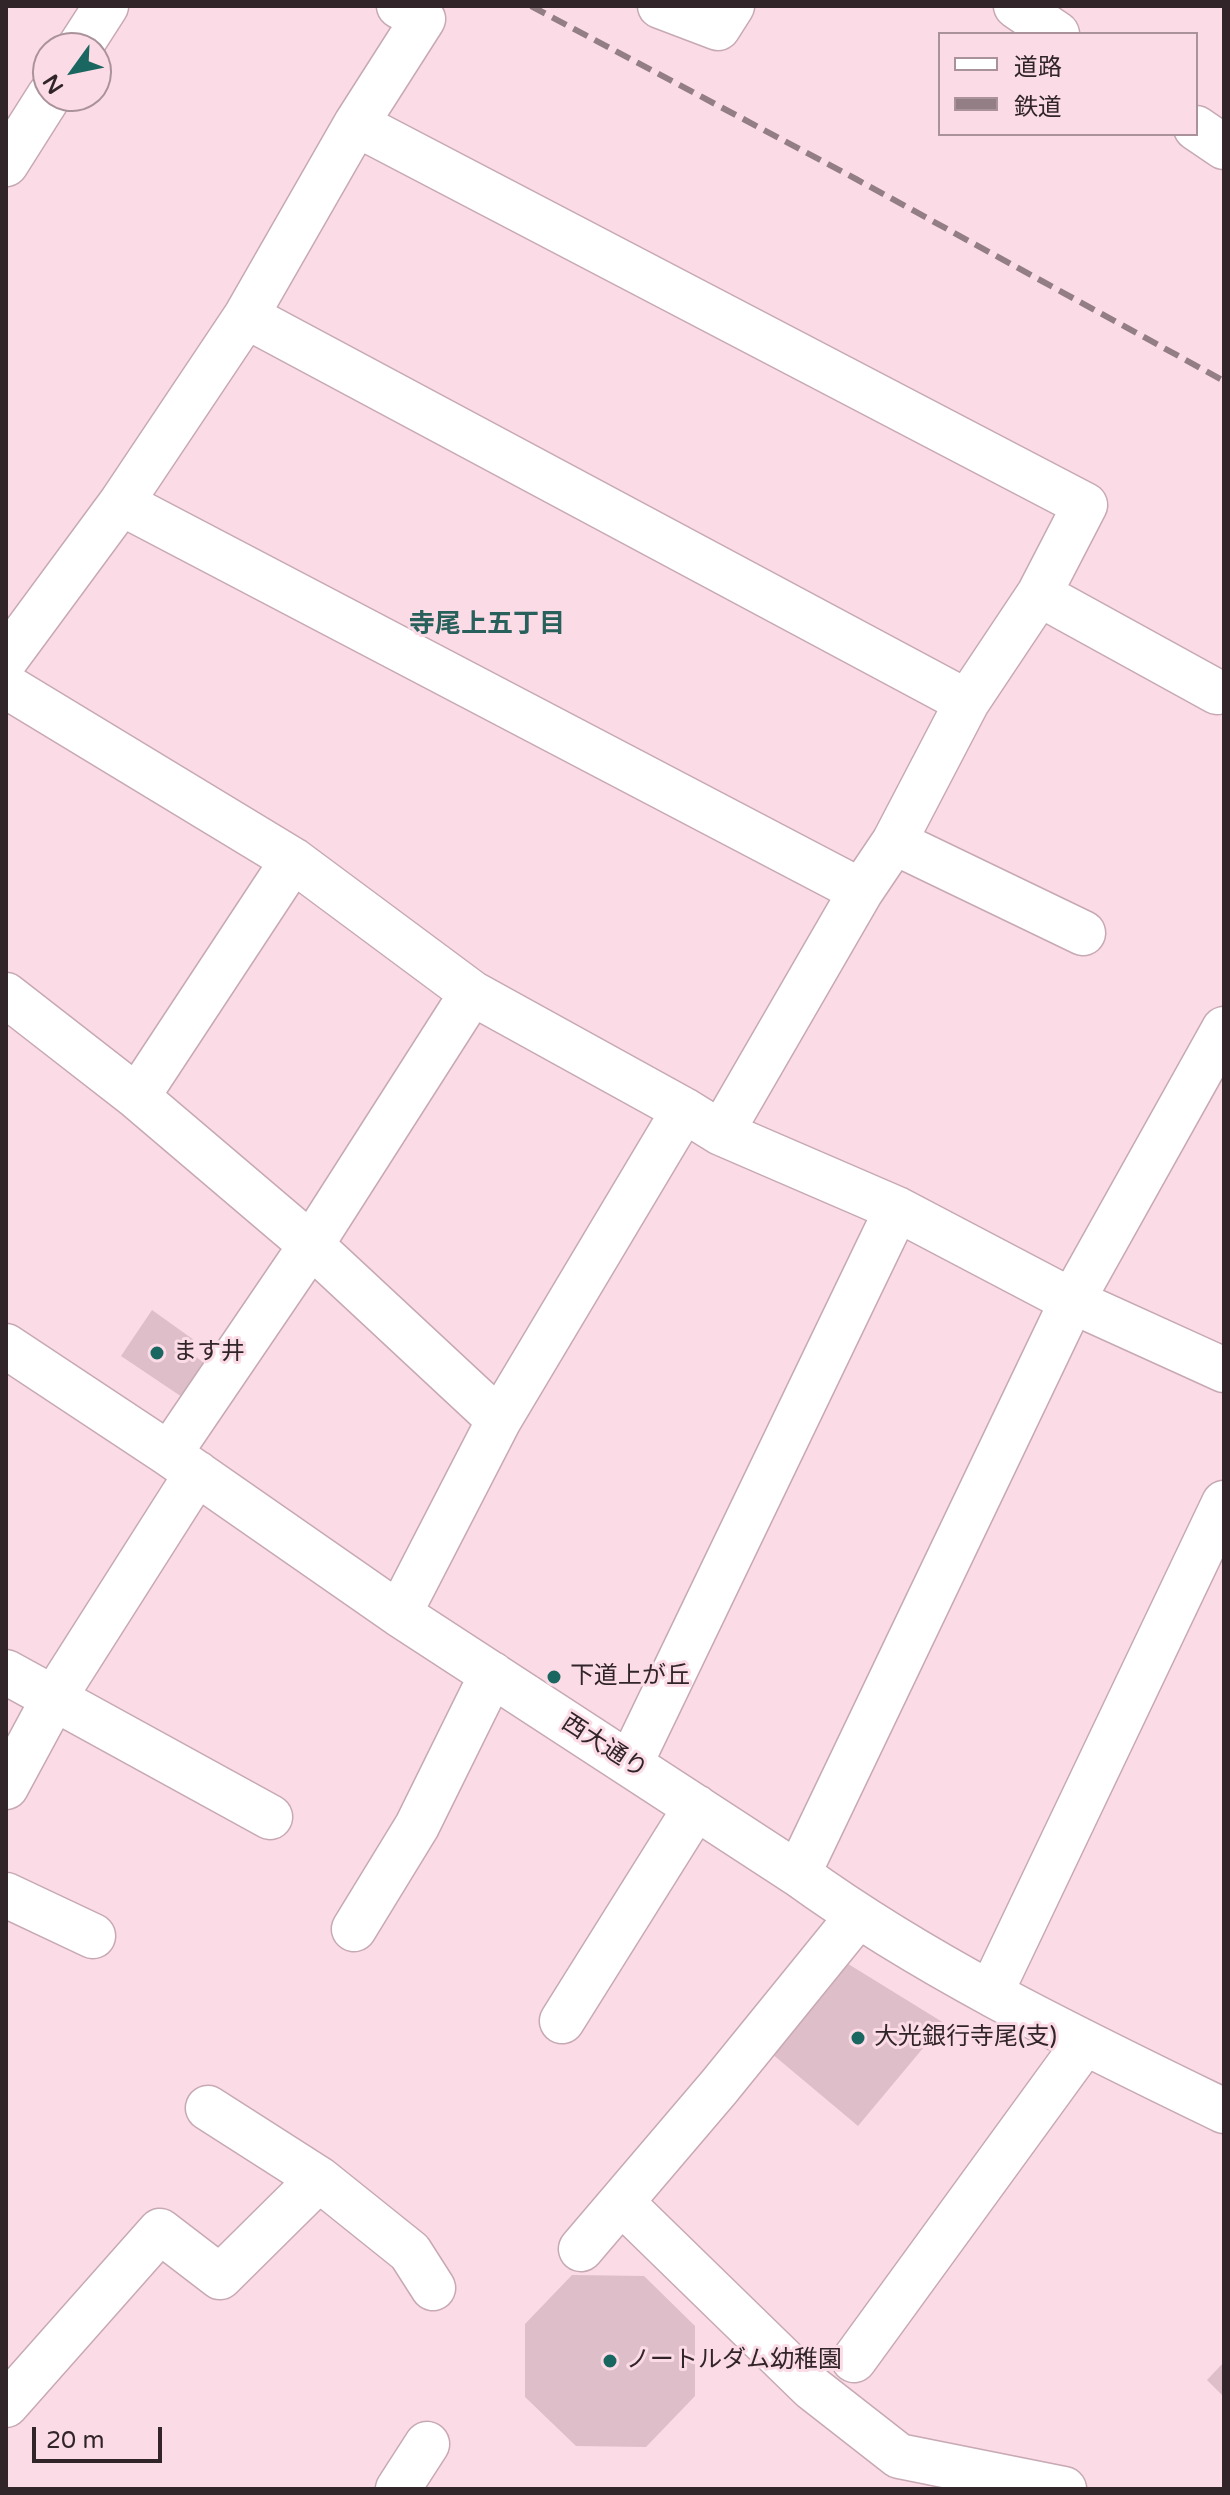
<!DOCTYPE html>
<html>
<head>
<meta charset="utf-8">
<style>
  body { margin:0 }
  #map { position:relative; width:1230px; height:2495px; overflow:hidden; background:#fbdbe6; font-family:"Varela Round","Noto Sans JP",sans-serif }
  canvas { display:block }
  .frame { position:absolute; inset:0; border:8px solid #31252a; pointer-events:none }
  .legend { position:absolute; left:938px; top:32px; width:260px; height:104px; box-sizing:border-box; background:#fbdbe6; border:2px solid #aa929b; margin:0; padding:10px 14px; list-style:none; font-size:24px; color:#31252a }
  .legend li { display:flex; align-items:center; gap:16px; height:40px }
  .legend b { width:40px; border:2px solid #aa929b }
  .north { position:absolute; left:32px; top:32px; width:80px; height:80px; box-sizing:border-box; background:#fbdbe6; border:2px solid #aa929b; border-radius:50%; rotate:237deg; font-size:22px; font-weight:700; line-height:32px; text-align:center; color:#31252a }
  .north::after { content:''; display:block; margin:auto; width:28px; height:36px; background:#1a6660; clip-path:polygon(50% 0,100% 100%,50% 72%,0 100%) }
  .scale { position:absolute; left:32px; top:2427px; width:130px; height:36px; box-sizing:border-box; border:4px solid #31252a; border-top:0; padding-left:10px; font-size:24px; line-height:28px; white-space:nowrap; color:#31252a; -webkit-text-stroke:6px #fbdbe6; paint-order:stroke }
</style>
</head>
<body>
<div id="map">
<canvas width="1230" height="2495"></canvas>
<div class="frame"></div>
<ul class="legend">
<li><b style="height:10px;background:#fff"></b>道路</li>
<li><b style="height:10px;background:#947e86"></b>鉄道</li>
</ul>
<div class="north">N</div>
<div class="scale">20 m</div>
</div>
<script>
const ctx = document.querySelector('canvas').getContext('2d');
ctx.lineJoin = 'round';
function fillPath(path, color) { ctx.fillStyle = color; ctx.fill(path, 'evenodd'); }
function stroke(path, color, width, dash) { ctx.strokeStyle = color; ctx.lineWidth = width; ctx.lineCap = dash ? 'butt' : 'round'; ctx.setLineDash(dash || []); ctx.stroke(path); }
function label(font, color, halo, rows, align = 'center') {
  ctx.font = font + ' "Varela Round","Noto Sans JP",sans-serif'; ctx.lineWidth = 6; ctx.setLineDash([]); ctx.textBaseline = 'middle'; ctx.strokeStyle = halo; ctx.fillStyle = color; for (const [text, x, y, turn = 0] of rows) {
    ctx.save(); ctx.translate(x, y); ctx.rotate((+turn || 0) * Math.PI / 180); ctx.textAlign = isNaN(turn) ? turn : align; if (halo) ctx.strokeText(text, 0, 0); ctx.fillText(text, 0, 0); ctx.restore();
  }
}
fillPath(new Path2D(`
  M152 1310 194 1340 187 1350 208 1366 185 1399 121 1356Z
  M845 1962 944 2023 858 2126 771 2053Z
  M572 2275 644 2276 695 2326V2396L646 2447 576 2446 525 2397V2324Z
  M1224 2362V2397L1207 2380Z`), '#ddbec9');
const minor = new Path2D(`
  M660 6 718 28 732 6
  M1016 6 1057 34
  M79 48 106 6
  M356 124 423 19 399 6
  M1196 128 1224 147
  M6 164 49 96
  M246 316 967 702
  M121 503 861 891
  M1039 594 1217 692
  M6 659 121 503 246 316 356 124 1085 505 1039 594 967 702 894 842 861 891 721 1133
  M6 686 293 860 472 993 684 1110 721 1133 897 1209 1072 1301 1224 1370
  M894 842 1083 933
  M6 995 137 1097 311 1245 499 1420
  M137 1097 293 860
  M6 1346 169 1454 399 1614 798 1874C929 1969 1078 2040 1224 2111
  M169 1454 311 1245 472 993
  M399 1614 499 1420 684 1110
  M6 1672 270 1817
  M630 1764 897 1209
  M6 1787 54 1698 197 1473
  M798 1874 1072 1301 1224 1029
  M6 1895 93 1936
  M354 1929 417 1826 492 1674
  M991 1992 1224 1503
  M562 2021 696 1807
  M208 2108 319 2179 410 2252 433 2288
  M621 2202 812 2388 899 2456 1064 2489
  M581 2249 719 2087 857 1917
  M854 2360 1084 2044
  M6 2405 160 2231 220 2277 319 2179
  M398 2489 427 2444`);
stroke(minor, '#c7a9b4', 47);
stroke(minor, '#fff', 44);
stroke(new Path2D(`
  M531 6 856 179 1224 381`), '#947e86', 6, [16, 8]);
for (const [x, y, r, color] of [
  [157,1353,8,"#1a6660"],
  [554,1677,8,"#1a6660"],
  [858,2038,8,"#1a6660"],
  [610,2361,8,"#1a6660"]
]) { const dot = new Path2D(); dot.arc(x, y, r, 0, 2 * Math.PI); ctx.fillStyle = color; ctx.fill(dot); stroke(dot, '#fbdbe6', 3); }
label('24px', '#31252a', '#fbdbe6', [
  ["ます井",173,1353],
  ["下道上が丘",570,1677],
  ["大光銀行寺尾(支)",874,2038],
  ["ノートルダム幼稚園",626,2361]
], 'left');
label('24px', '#31252a', '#fbdbe6', [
  ["西大通り",604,1747,33]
]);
label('bold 26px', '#28605b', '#fbdbe6', [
  ["寺尾上五丁目",487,625]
]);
</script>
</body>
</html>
